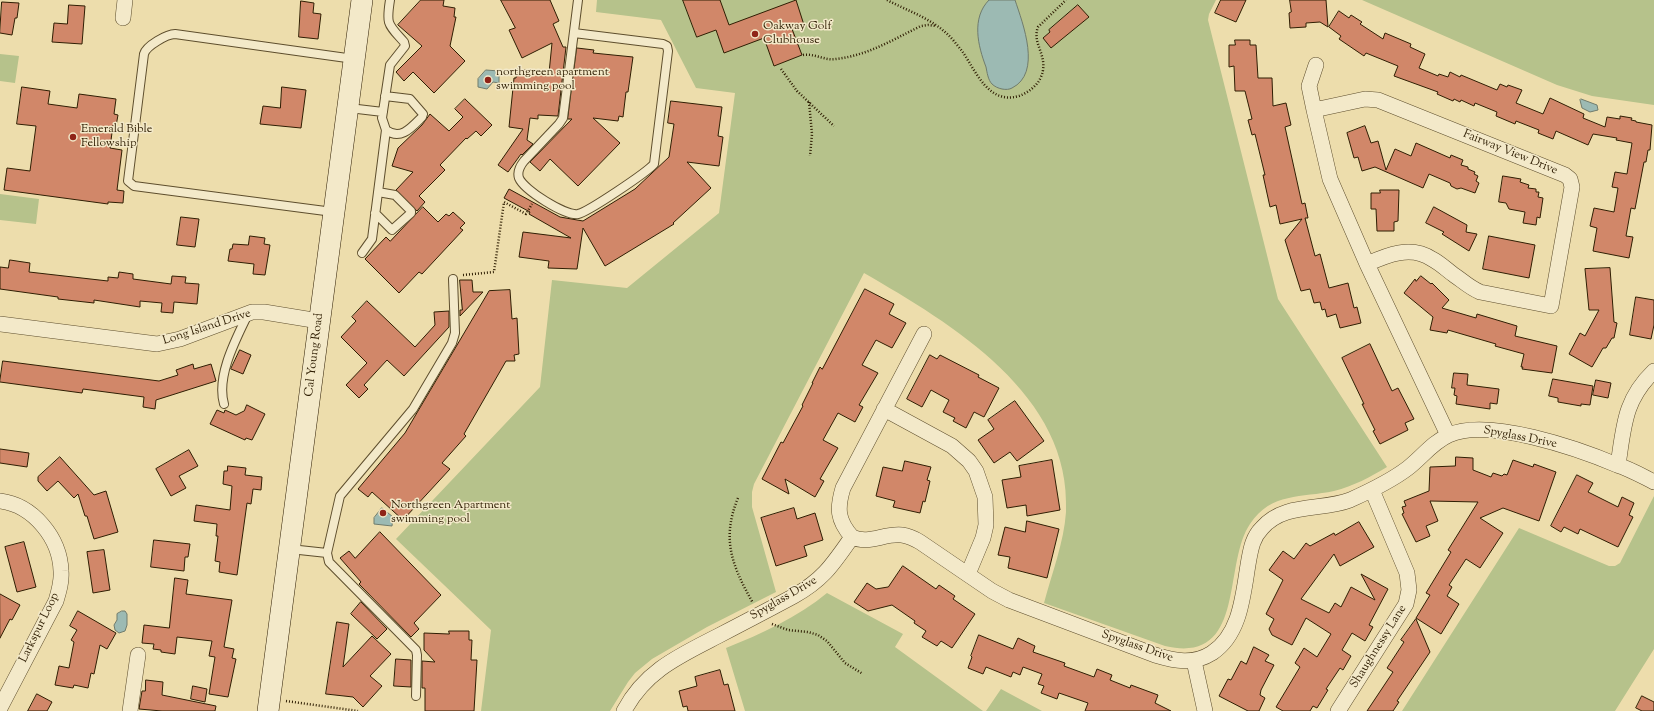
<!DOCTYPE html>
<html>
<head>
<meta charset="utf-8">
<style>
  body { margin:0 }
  canvas { display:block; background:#edddac }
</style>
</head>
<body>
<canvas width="1654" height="711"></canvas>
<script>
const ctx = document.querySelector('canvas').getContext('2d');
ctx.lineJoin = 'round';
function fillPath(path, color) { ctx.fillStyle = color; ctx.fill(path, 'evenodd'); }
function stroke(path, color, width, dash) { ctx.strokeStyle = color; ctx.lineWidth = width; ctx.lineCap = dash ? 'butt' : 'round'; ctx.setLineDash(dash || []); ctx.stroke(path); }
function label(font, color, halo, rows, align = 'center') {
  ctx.font = font + ' "Sorts Mill Goudy",serif'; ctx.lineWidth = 3; ctx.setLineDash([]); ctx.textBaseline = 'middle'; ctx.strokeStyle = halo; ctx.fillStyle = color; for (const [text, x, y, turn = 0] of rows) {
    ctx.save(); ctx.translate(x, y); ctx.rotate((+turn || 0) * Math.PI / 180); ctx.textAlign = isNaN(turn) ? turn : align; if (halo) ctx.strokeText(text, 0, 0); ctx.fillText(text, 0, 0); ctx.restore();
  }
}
fillPath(new Path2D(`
  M597 0H1216L1209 14 1208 20 1278 299 1387 467C1370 477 1354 486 1334 491 1302 498 1271 492 1250 524 1222 565 1247 665 1165 646L1044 603C1052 573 1064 542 1066 512 1072 395 952 324 864 273L754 484 752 492V507L776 592 707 627 652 659 635 673 628 682 610 711H481L491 630 396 539 540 387 552 280 627 288 719 213 735 93 696 88 661 20 596 12Z
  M1362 0H1654V105L1592 96 1557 85Z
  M0 54 19 56 15 83 0 81Z
  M0 194 39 199 36 224 0 220Z
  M1654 496V649L1615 711H1402L1519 528 1609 566H1615L1620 563Z
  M827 593 903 634 895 647 983 711H745L726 648C761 634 798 617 827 593Z
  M1001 689 1042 711H986Z`), '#b6c28b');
const water = new Path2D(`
  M989 0H1015C1023 24 1042 73 1012 88 1007 91 997 89 992 84 988 80 987 72 986 67 978 46 971 18 989 0Z
  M486 70 499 71V83L493 82 487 89 478 87V79Z
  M1581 99 1597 105 1598 110 1590 112 1582 108 1580 100Z
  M382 508 393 517 392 526 374 524V518Z
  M122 611H125L127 614V625L125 631 119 633 115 630 114 625 117 620V614Z`);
fillPath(water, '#9cbab3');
stroke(water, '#707c6d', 1);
const building = new Path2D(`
  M421 0H444L443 6 455 8 454 17H456L450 46 465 61 434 93 413 72 404 81 396 72 422 46 398 25Z
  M501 0H550L559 21 553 24 563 47H566L558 116 538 115V119L530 118 527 140 533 144 522 155 521 154 508 172 498 165 523 129 509 127 514 78H516L517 69 549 73 552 43 522 58 509 30 515 28Z
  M683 0H720L729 25 796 0 804 25 792 29 802 55 774 66 764 38 724 53 716 30 697 37Z
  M1221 0H1246L1236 22 1215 13Z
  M1290 0H1326L1328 27 1320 22 1306 23V27L1290 28 1289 13 1291 12Z
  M301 1 314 3 313 13 321 14 318 39 299 37Z
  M2 2 19 3 17 18H15L12 35 0 33Z
  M69 5 85 6 82 44 52 42 54 23 67 24Z
  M1078 5 1089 17 1051 48 1043 38 1050 32 1049 30Z
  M1339 11 1349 18 1351 15 1362 22 1360 24 1383 39 1385 33 1411 44 1410 47 1425 54 1419 68 1438 76 1439 74 1448 77 1450 72 1460 77 1461 75 1497 90 1500 84 1507 87 1508 85 1522 90 1516 103 1543 114 1550 98 1584 114 1583 118 1605 127 1607 117 1620 119V116L1632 118 1631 120 1636 121V122L1652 125 1650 150H1648L1646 162H1644L1635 209 1631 208 1626 236 1633 237 1629 258 1593 251 1597 228 1590 226 1594 208 1614 212 1618 188 1612 187 1615 172 1627 174 1632 143 1616 140 1617 138 1593 134 1588 145 1556 131 1553 139 1538 133 1539 130 1516 121 1515 124 1496 116 1497 112 1475 103 1474 106 1461 100 1460 102 1454 99 1453 101 1437 94 1438 92 1394 76 1398 66 1366 53 1364 56 1339 39 1341 36 1329 27Z
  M1235 40H1250V45H1256L1258 78H1272L1273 106 1286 103 1291 125 1285 127 1302 204 1305 203 1308 218H1305L1315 256 1320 254 1329 288 1348 283 1354 308 1357 307 1361 323 1340 328 1336 314 1327 317 1325 309 1322 310 1320 302 1314 303 1310 289 1301 291 1285 240 1302 219 1280 224 1276 205 1270 207 1263 175H1265L1255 134 1252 135 1248 120 1252 119 1245 91H1235L1234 66 1229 67V45H1235Z
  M577 48 594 50 593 53 633 57 628 92H626L623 117 619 116 618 121 593 118 620 143 578 186 550 159 540 171 530 162 572 119H568Z
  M22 87 50 91 48 104 77 108 79 94 116 99 114 114 118 115 116 126 113 125 110 148 122 150 117 190 124 191 123 203 108 202V204L4 190 7 168 30 171 36 126 17 124Z
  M282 87 306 90 301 128 260 124 263 106 280 108Z
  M465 99 492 125 481 136 476 131 467 139 466 138 440 165 445 170 419 196 425 202 417 211 396 190 413 172 392 166 398 148 422 125 430 114 449 131 463 117 455 109Z
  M671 101 722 107 718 136 723 137 719 166 687 162 711 188 673 223 674 224 605 266 583 228 577 269 548 268 549 261 519 257 523 232 571 238 529 214 530 212 504 198 509 189 560 217 583 221 635 189 669 157 674 124 668 123Z
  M1365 126 1371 143 1378 141 1386 170 1395 149 1411 156 1416 143 1450 158 1451 155 1463 160 1461 165 1468 167V169L1475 172 1474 174 1478 176 1476 181 1479 183 1475 193 1461 188 1457 189 1451 186 1450 183 1429 174 1423 188 1375 167 1362 171 1358 157 1354 158 1347 133Z
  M1503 176 1521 179 1520 182 1529 185 1528 188 1536 189V192H1539L1538 197 1543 198 1540 218 1537 217 1536 225 1523 223 1525 212 1509 209 1506 203 1499 202Z
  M1380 190H1399L1398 221 1394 222V231H1377L1376 209H1371V193H1380Z
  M423 207 438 222 446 214 449 216 453 212 465 223 460 228 463 230 422 274 419 272 399 293 365 259 386 237 390 241Z
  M1434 207 1467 225 1466 232 1477 234 1469 251 1442 234 1444 232 1426 223Z
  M181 217 199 219 195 247 177 245Z
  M250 236 265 238 264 244 270 245 265 275 253 274 254 264 228 261 230 249H232L233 244 248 245Z
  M1489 236 1535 245 1529 278 1483 269Z
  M10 260 30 263 29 272 108 281V277L118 278 119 272 133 274V279L171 284 172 276 186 277 185 283 199 284 197 304 174 302 173 313 161 312 162 303 140 301V307L94 300V303L58 299V297L0 289V267L8 268Z
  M1610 268 1614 322 1617 323 1614 338H1612L1606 348H1603L1592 367 1569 354 1580 333 1585 336 1599 310H1589L1585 269Z
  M1421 276 1431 284 1432 283 1449 300 1442 308 1476 318 1477 314 1517 326 1515 336 1557 346 1552 373 1522 369 1523 367H1521L1524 354 1495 346 1496 344 1448 330 1447 333 1430 330 1433 317 1404 293 1415 279 1416 281Z
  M460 280H472L473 292H483L460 316V310H462Z
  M865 289 894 304 889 314 906 323 892 348 876 340 862 365 878 373 859 405 863 407 855 422 838 413 823 440 838 448 820 479 824 481 815 497 785 479 789 494 762 479 781 442 783 443 803 406 802 405 813 383H812L820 367 822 369Z
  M510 290 512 319 517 318 519 354 514 355 515 361H506L464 434 466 436 442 463 450 469 403 520 372 492 368 497 358 489 405 433 489 291Z
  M1636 297 1654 300V325L1651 339 1630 335Z
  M367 301 415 347 435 325 434 312 449 311V327L404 376 387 360 364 385 368 389 359 398 346 385 367 363 341 337 356 321 352 317Z
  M1370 344 1392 391 1398 388 1414 419 1405 423 1408 430 1380 444 1373 431 1375 430 1362 404H1364L1342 358Z
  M240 350 251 355 243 374 231 369Z
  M930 355 937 359 940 355 979 375 978 377 999 388 984 417 974 412 966 428 953 421 955 418 943 412 949 400 931 390 922 407 907 399Z
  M3 361 159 381 178 375 176 370 193 364 194 369 211 364 216 381 156 400 155 409 143 407 144 397 83 389 82 393 0 382Z
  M1454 373 1468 374 1467 385 1499 389 1497 404 1490 403V409L1456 404 1457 396 1454 395 1455 388H1452Z
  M1553 379 1593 386 1590 405 1581 404V406L1558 402V398L1549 396Z
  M1596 380 1611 383 1608 398 1593 395Z
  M1015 401 1044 441 1017 461 1010 452 994 463 978 440 994 429 988 420Z
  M247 405 265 414 252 440 246 438 245 440 210 424 217 410 224 413 225 410 236 415 244 411Z
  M0 449 29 453 27 467 0 463Z
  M189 450 198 466 179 476 186 488 171 496 156 469Z
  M60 457 94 495 106 491 118 532 94 539 87 516H85L78 494 74 498 58 481 47 491 38 481V477Z
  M1456 457 1473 458V470L1491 477 1493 473 1502 476 1504 474 1507 475 1513 460 1533 467 1534 464 1556 472 1539 521 1503 508 1480 518 1503 533 1480 568 1466 559 1449 585 1452 587 1447 596 1459 604 1441 634 1416 618 1430 595 1426 593 1451 552 1448 550 1478 502 1430 501 1438 521 1426 526 1430 536 1416 542 1402 514 1404 513 1402 507 1406 506 1404 501 1429 491 1430 467 1455 466Z
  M1052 460 1060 510 1027 516 1026 505 1007 508 1002 480 1021 477 1019 466Z
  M905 461 931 467 927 480 930 481 925 502 923 501 920 513 893 507 895 501 876 496 883 467 902 471Z
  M228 466 246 468 245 475 262 477 261 490 253 489 251 504 247 503 237 575 219 572 220 562 215 561 218 536H216L217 524 194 521 196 505 230 510 232 486 223 484 224 471H227Z
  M1577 475 1593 483 1588 492 1618 507 1622 497 1634 503 1629 515 1633 517 1618 547 1580 529 1578 534 1564 527 1561 532 1551 526Z
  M794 508 797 519 815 513 823 540 804 546 807 556 776 566 761 518Z
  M1027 521 1059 529 1047 578 1008 568 1010 557 998 555 1005 527 1025 532Z
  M1359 522 1374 547 1340 566 1334 554 1301 599 1329 613 1335 603 1341 607 1351 587 1375 600 1361 574 1388 589 1369 625 1373 627 1365 641 1352 633 1342 650 1351 656 1343 670 1340 668 1326 689 1328 690 1317 708 1313 706 1310 711H1283L1276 707 1300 667 1295 663 1304 648 1317 657 1331 634 1306 618 1292 645 1272 635 1269 629 1274 619 1266 614 1283 580 1269 570 1283 551 1294 559 1306 543 1310 546 1334 533 1335 535Z
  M380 532 441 595 414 623 419 629 411 637 359 584 361 582 340 558 349 551 355 558Z
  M154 540 190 544 188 557H185L184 571 151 567Z
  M24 542 36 587 17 592 5 547Z
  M104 550 110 590 93 593 87 552Z
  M903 566 936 589 939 585 955 596 953 599 975 614 952 648 941 641 937 646 922 637 926 631 914 623 915 621 892 605 868 611 854 602 867 583 876 589 888 587Z
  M175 578 188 580 186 594 232 600 224 647 234 649 232 658 236 659 228 697 209 694 215 657 209 656 212 641 177 637 175 654 161 652V650L153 649 154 644 142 643 144 625 169 628Z
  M0 594 20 605 12 620 10 619 0 638Z
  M361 602 387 629 377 639 351 614Z
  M78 611 116 633 107 649 100 645 94 674 91 673 88 688 74 685 73 688 55 685 59 666 69 668 74 642 71 640 77 630 70 626Z
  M1416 619 1430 652 1397 701 1399 702 1393 711H1367L1393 672 1387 668 1404 642 1401 640Z
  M337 622 349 624 343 667 372 636 391 654 370 676 382 686 363 707 353 697 326 694Z
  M449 631H469V640H472L471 660H477L474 711H425V688H422V661L435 662 424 650V633L449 634Z
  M979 635 1013 649 1018 638 1035 646 1033 652 1065 663 1064 666 1094 677 1097 669 1112 675 1110 680 1130 688 1131 685 1158 695 1155 703 1171 711H1085L1088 703 1059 693 1057 699 1041 693 1044 686 1038 684 1042 674 1023 667 1020 675 1013 672 1011 677 986 667 983 674 968 668 972 657 971 656Z
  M1254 647 1269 655 1265 661 1274 665 1261 690 1260 695 1265 698 1259 711H1248L1219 696 1228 679 1231 680 1241 661 1246 664Z
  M396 659 411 660V687L394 686Z
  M720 670 724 685 728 684 735 711H688L687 706 683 707 679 691 697 686 695 677Z
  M146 680 163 682 162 695 216 706 215 711H162L139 709 142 691H145Z
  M193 686 207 689 205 702 191 699Z
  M37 694 52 702 47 711H28Z
  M1642 696 1654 702V711H1642L1636 708Z`);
fillPath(building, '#d18769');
stroke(building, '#2f1e03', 1);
const lane = new Path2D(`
  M574 33 663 44 667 46 668 51 654 164C646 173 588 212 578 214 565 216 524 190 519 178 517 172 520 166 524 161L559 124 563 118 578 0
  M385 96 410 99 423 114 422 117C412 127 401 141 386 130
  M349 108 383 112
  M333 212 134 186 128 181 144 54C146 46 167 34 175 34L354 59
  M375 213 392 230 411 213V211L395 195 378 192
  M362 253 372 239 386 130 382 118 390 65 405 46 404 42C388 24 386 25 390 0
  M224 404C216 376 236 339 248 314
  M290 549 327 553 329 562 416 650 417 655 416 696
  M327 553 340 496 413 409 452 343 455 333 453 279`);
const street = new Path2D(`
  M123 18 125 0
  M1314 110 1309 86 1316 65
  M1367 264 1330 179 1314 110 1365 99 1378 100 1565 175 1570 179 1572 187 1551 306 1480 292C1470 288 1463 281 1454 275 1447 270 1440 263 1432 259 1411 245 1387 255 1367 264L1448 435
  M0 324 157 344 180 339 252 312H264L319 321
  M884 409 952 446 969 461 976 471 985 497 986 525 983 538 968 574
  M1618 465C1624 426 1624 400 1654 371
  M0 501C33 505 60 538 61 571 62 581 59 591 56 601L0 708
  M852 537C837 520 837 508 843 488L924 334
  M1194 661 1205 711
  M130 711 138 655
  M624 711C645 671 679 656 718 636 743 623 768 610 794 596 824 579 833 564 852 537 869 545 884 533 902 535 909 536 915 539 920 542L992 591 1009 600 1155 655C1175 661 1193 665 1212 653 1242 633 1243 592 1249 559 1251 548 1253 537 1262 528 1284 502 1322 511 1350 500 1370 491 1391 481 1408 468 1422 457 1433 442 1449 435 1488 417 1579 449 1617 465 1630 469 1642 476 1654 482
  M1338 711 1406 604 1409 590 1407 573 1372 490`);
const secondary = new Path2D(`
  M268 711 362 0`);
stroke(lane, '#5e4e2d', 10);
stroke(street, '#5e4e2d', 16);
stroke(secondary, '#2f1e03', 22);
stroke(new Path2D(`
  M887 0C906 10 930 18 946 33 952 38 957 45 962 51 976 71 988 105 1019 96 1027 93 1036 87 1040 79 1051 57 1031 45 1038 27L1066 0
  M803 55C814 53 825 61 836 59 869 55 892 40 921 26L928 25 936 26
  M781 69 797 91 834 126
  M809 102 812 134 810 156
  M463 275 494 272 504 202 526 214 532 204
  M738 498C721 539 732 566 753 603
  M772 624 788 630 808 632 818 635 827 641 845 663 863 674
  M286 701 358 711`), '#2f1e03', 2.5, [1, 2]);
stroke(lane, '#f3e9c9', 8);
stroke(street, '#f3e9c9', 15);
stroke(secondary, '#f3e9c9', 21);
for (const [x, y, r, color] of [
  [755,34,4,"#8f2418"],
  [488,80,4,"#8f2418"],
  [73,137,4,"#8f2418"],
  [383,513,4,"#8f2418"]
]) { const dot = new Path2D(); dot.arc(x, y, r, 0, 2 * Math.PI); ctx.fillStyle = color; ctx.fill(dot); stroke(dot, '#f3e9c9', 1.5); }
label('12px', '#2f1e03', '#f3e9c9', [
  ["Oakway Golf",763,27],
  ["Clubhouse",763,41],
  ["northgreen apartment",496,73],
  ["swimming pool",496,87],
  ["Emerald Bible",81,130],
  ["Fellowship",81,144],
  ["Northgreen Apartment",391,506],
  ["swimming pool",391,520]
], 'left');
label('12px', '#2f1e03', '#f3e9c9', [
  ["Fairway View Drive",1510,153,22],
  ["Long Island Drive",207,328,-18],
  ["Cal Young Road",315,355,-83],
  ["Spyglass Drive",1520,438,11],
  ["Spyglass Drive",784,599,-30],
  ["Larkspur Loop",40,628,-64],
  ["Spyglass Drive",1137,647,19],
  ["Shaughnessy Lane",1379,647,-58]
]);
</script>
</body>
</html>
